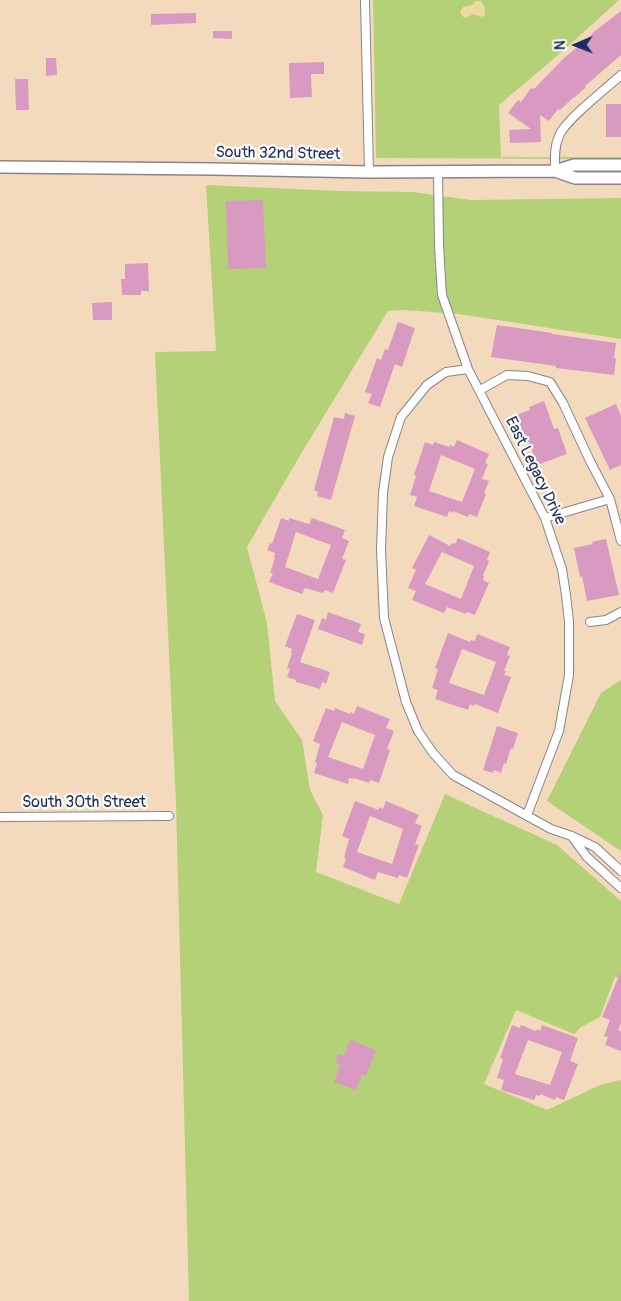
<!DOCTYPE html>
<html>
<head>
<meta charset="utf-8">
<style>
  body { margin:0 }
  #map { position:relative; width:621px; height:1301px; overflow:hidden; background:#f4dabc; font-family:Pangolin,sans-serif }
  canvas { display:block }
  .north { position:absolute; left:551px; top:20px; width:50px; height:50px; -webkit-text-stroke:4px #fdfcf7; paint-order:stroke; rotate:269deg; font-size:14px; font-weight:700; line-height:20px; text-align:center; color:#1b2f5e }
  .north::after { content:''; display:block; margin:auto; width:18px; height:22px; background:#1b2f5e; clip-path:polygon(50% 0,100% 100%,50% 72%,0 100%) }
</style>
</head>
<body>
<div id="map">
<canvas width="621" height="1301"></canvas>
<div class="north">N</div>
</div>
<script>
const ctx = document.querySelector('canvas').getContext('2d');
ctx.lineJoin = 'round';
function fillPath(path, color) { ctx.fillStyle = color; ctx.fill(path, 'evenodd'); }
function stroke(path, color, width, dash) { ctx.strokeStyle = color; ctx.lineWidth = width; ctx.lineCap = dash ? 'butt' : 'round'; ctx.setLineDash(dash || []); ctx.stroke(path); }
function label(font, color, halo, rows, align = 'center') {
  ctx.font = font + ' Pangolin,sans-serif'; ctx.lineWidth = 4.5; ctx.setLineDash([]); ctx.textBaseline = 'middle'; ctx.strokeStyle = halo; ctx.fillStyle = color; for (const [text, x, y, turn = 0] of rows) {
    ctx.save(); ctx.translate(x, y); ctx.rotate((+turn || 0) * Math.PI / 180); ctx.textAlign = isNaN(turn) ? turn : align; if (halo) ctx.strokeText(text, 0, 0); ctx.fillText(text, 0, 0); ctx.restore();
  }
}
fillPath(new Path2D(`
  M373 0H619L565 49 499 105 501 157H621V159L376 158Z
  M206 185 339 191 412 192 471 200 621 198V339L458 314 404 310 388 311 302 452 247 547 267 623 275 701 302 740 310 790 323 815 316 872 399 904 445 794 557 845 621 901V978L615 977 600 1017 581 1027 574 1034 516 1010 484 1084 547 1110 600 1085 621 1080V1301H189L176 804 155 352 216 351Z
  M621 680V851L547 801 601 693Z`), '#b5d177');
fillPath(new Path2D(`
  M476 1H481L484 6 485 15 481 17 473 14 466 18 462 16 460 11 463 7 472 5Z`), '#eeda9e');
fillPath(new Path2D(`
  M621 11V55L585 86 586 87 574 98H573L560 110 558 109 549 121 540 115 541 142 510 143 509 130 531 129 508 113 518 100 521 102 531 88 534 89 564 58 592 35 591 34Z
  M196 13V23L151 25V14Z
  M213 31H232V39L213 38Z
  M46 58H56L57 75 46 76Z
  M324 62V74H311L312 97 290 98 289 63Z
  M15 79H28L29 110H16Z
  M606 104H621V137H606Z
  M263 200 266 268 228 269 226 201Z
  M148 263 149 291H141V295H122L121 279H125V264Z
  M112 302V320H93L92 303Z
  M398 322 415 328 402 367 395 364 380 407 368 403 372 394 365 392 377 358 381 360 385 349 388 350Z
  M497 325 552 333V334L616 343 614 358 616 359 614 375 556 368V366L491 357Z
  M544 401 554 429 558 428 567 454 537 465 529 442 526 444 516 415 530 410 529 407Z
  M616 404 621 416V465L610 470 585 418Z
  M345 413 355 416 331 500 317 496 318 492 314 490 334 417 344 419Z
  M457 440 489 454 485 463 488 464 482 479 489 481 484 493 486 494 477 517 469 514 468 517 453 511V513L449 511 447 517 414 506 417 497 410 495 416 476 414 475 425 442 433 445 434 442 449 447 450 445 454 447ZM441 455 475 469 462 502 429 491Z
  M281 518 289 521V518L309 524 312 518 345 530 342 538 349 541 342 559 346 560 333 593 325 590 323 593 305 588 302 594 269 582 273 573H270L275 558 274 557 275 553 267 550 270 543 272 544ZM296 532 331 545 318 579 285 567Z
  M429 535 450 546 452 543 455 544 458 538 490 552 487 560 489 561 483 576H484L483 580 489 583 475 615 467 612 466 614 447 607 444 613 412 600 416 591 408 588 416 570 412 568ZM442 552 474 566 461 599 425 584Z
  M606 539 619 595 587 601 582 576 580 577 574 548 593 544 592 542Z
  M328 612 361 624 358 632 365 634 362 645 318 629 322 618 326 620Z
  M297 614 315 620 300 662 330 672 326 684 322 682 320 689 296 682V680L287 677 290 669 287 668 292 653H291L292 649 285 646Z
  M448 633 470 642 471 640 475 641 477 634 510 647 507 655 510 656 504 671H506L504 675 511 677 498 713 475 704 474 706 470 704 468 710 435 699 438 690 432 688 438 669 435 668ZM462 649 496 662 484 695 449 683Z
  M357 706 390 719 386 728 394 731 387 749 390 750 379 783 370 780 369 783 354 778V779L349 778 348 784 314 773 317 763 315 762 320 744 313 741 326 708 334 711 335 708 350 714 351 712 354 714ZM342 722 375 735 363 769 328 757Z
  M497 726 518 733 513 749 511 748 506 764 504 763 501 773 494 770 493 773 483 770Z
  M355 801 379 810V807L383 809 386 801 419 815 415 823 422 826 415 844 419 845 407 878 399 875 398 878 378 872 375 880 343 867 346 859 344 858 349 839 342 836ZM370 816 403 829 392 864 357 852Z
  M621 971V1023L618 1030 621 1031V1051L605 1045 608 1037 604 1036 610 1020 602 1017Z
  M512 1025 520 1028 521 1025 536 1031 537 1029 540 1031 542 1025 578 1038 570 1061 578 1064 564 1100 556 1097 555 1100 540 1094V1096L536 1095 534 1100 501 1090 504 1080 497 1078 503 1059 500 1058ZM528 1040 562 1052 550 1085 515 1074Z
  M350 1040 376 1050 366 1076 362 1074 356 1090 334 1082 340 1065 335 1063 338 1054 344 1056Z`), '#d99ac2');
const street = new Path2D(`
  M365 0 369 172
  M438 171 439 246 442 295 468 369 545 518 562 569 566 595 569 622V675L559 731 527 815
  M555 171C555 159 554 147 559 136 565 120 607 88 621 75
  M468 369 446 372 427 385 401 417 388 457 383 493 381 550 384 618 406 702 418 731 433 753 453 775 551 829 572 836 595 847 621 871
  M480 390 507 375 528 376 550 382 563 403 590 461 610 499 621 541
  M545 518 610 499
  M590 622 606 620 621 612
  M0 817 169 816
  M573 838 587 857 621 888`);
const secondary = new Path2D(`
  M0 167 214 169 369 172 555 171 574 165H621
  M555 171 575 178H621`);
stroke(street, '#88848d', 10);
stroke(secondary, '#88848d', 14);
stroke(street, '#fff', 8);
stroke(secondary, '#fff', 11);
label('16px', '#1b2f5e', '#fdfcf7', [
  ["South 32nd Street",278,154,1],
  ["East Legacy Drive",535,471,64],
  ["South 30th Street",84,803]
]);
</script>
</body>
</html>
